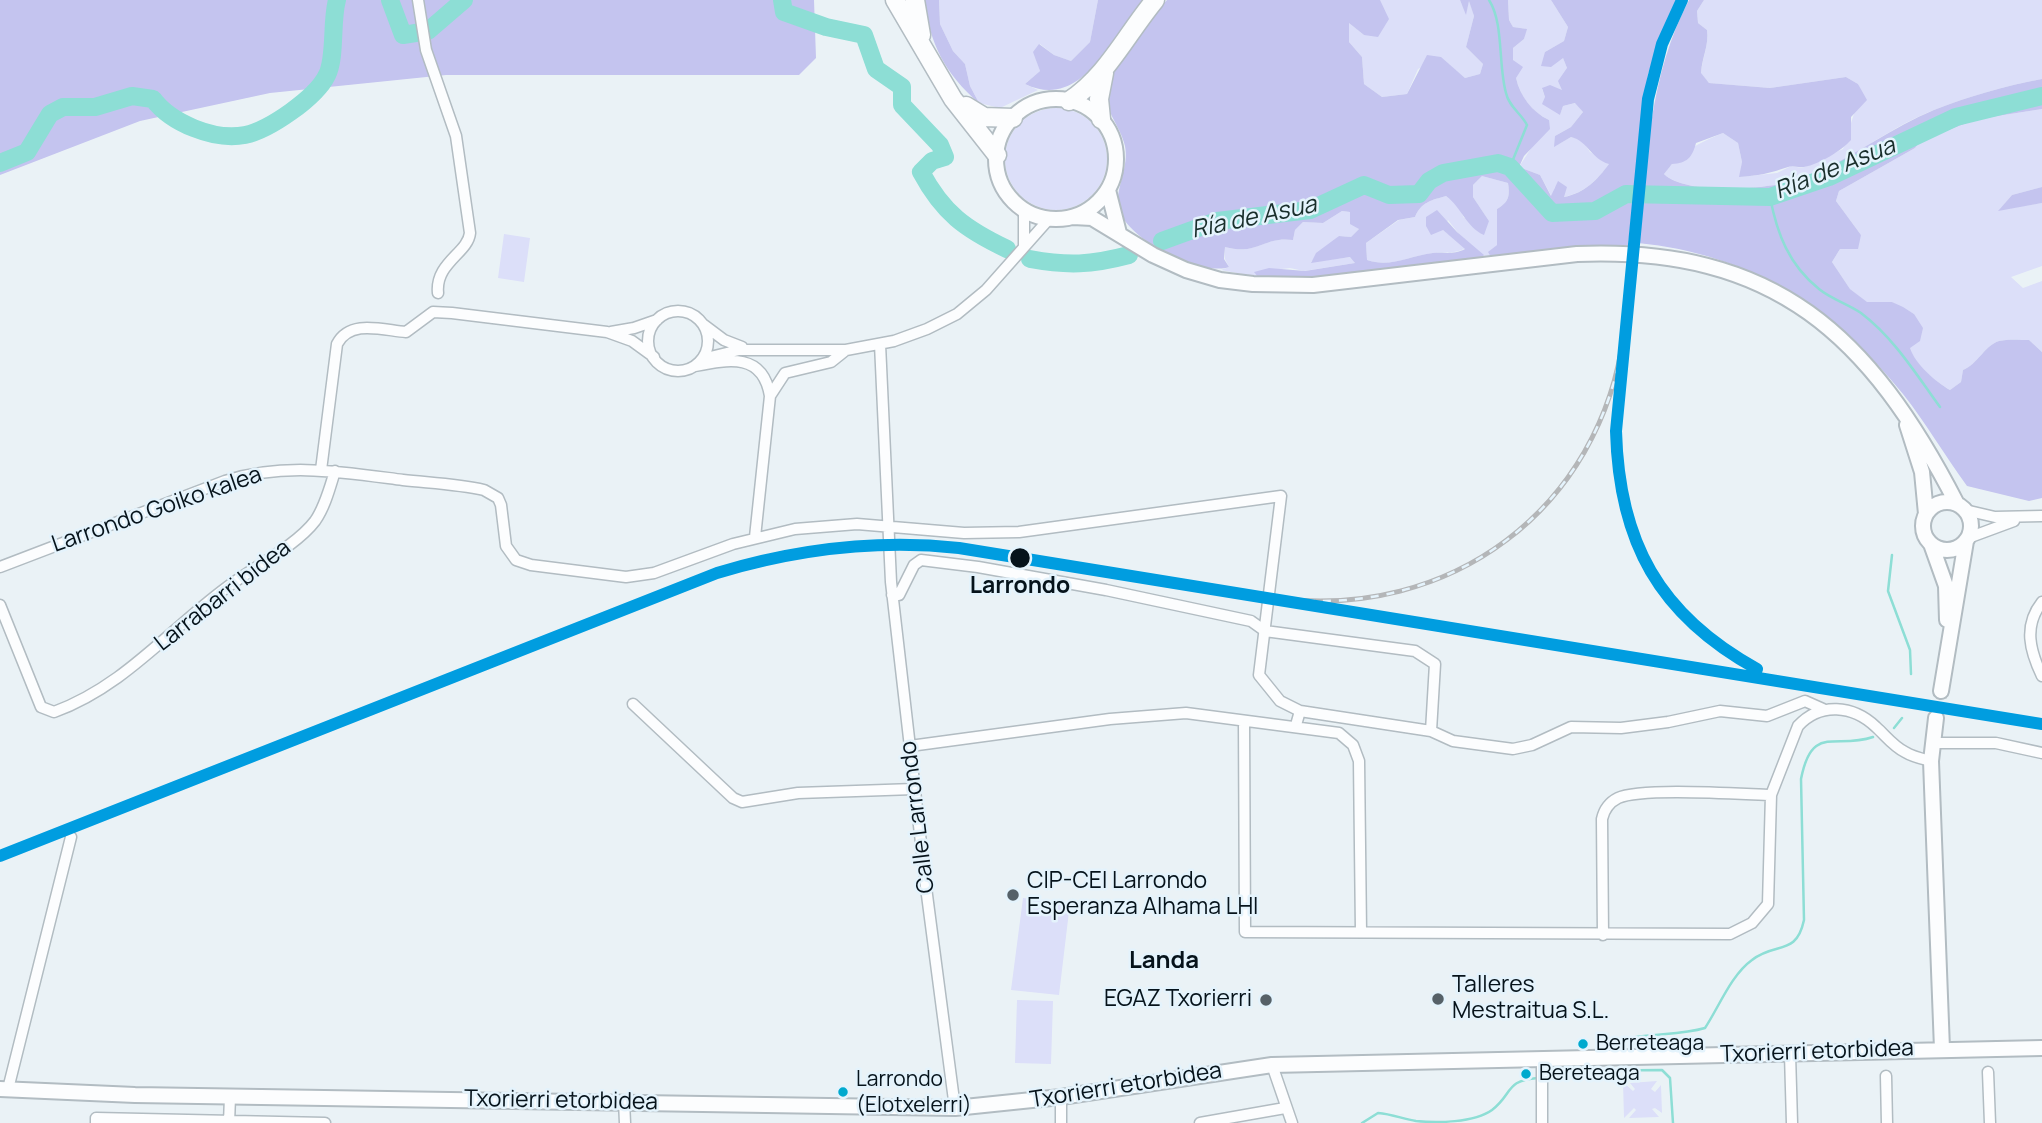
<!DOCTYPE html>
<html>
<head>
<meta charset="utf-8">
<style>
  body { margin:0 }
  canvas { display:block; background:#eaf2f6 }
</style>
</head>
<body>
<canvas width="2042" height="1123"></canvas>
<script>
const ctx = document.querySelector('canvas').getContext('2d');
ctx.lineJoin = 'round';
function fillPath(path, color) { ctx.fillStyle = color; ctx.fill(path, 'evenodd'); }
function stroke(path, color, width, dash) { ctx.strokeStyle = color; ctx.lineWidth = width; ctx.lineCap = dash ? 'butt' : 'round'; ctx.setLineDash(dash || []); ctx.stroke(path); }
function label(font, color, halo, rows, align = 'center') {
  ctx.font = font + ' Manrope,sans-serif'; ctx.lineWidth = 5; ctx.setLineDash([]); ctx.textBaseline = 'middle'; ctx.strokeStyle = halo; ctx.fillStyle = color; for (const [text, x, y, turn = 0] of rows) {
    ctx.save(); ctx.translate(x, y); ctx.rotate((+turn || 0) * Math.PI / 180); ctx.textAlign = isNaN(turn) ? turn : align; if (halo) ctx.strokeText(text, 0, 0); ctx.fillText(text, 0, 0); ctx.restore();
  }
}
fillPath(new Path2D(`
  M939 0H1098L1090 42 1071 61 1054 55 1040 44 1034 52 1040 71 1025 84 1038 90 1000 108 979 103 970 86 965 64 953 51 940 24Z
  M1380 0H1460L1466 13 1469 0 1474 16 1466 47 1483 64 1480 74 1465 78 1441 58 1418 69 1407 94 1382 97 1364 84 1362 57 1349 42 1348 22 1364 35Z
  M1508 0H1551L1568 27 1564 41 1545 52 1563 58 1567 68 1563 91 1542 89 1545 97 1560 115 1563 106 1576 103 1583 112 1571 127 1555 136V146L1571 137 1582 140 1590 152 1610 163C1597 180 1585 193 1563 197L1555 187 1552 197 1540 175 1519 167 1549 120C1521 107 1512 77 1513 48L1524 39 1526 29 1513 27 1509 20Z
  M1704 0H2042V79C2005 86 1969 96 1934 110 1891 127 1858 154 1818 173 1787 189 1689 198 1664 174 1680 152 1699 143 1723 133L1738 143 1742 162 1740 177 1777 173 1791 166 1802 168 1843 149 1861 91 1858 84 1846 77 1770 88 1709 83 1701 74C1702 58 1709 46 1707 30L1698 23 1697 11Z
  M1005 159a51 51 0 1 1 102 0a51 51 0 1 1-102 0Z
  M2042 109V187L2012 195 1999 210 2042 203V266L2011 277 2023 288 2042 281V352L2029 340C2020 340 2008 339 1999 341 1984 346 1978 364 1963 370L1961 382 1950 390C1938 383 1912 363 1910 349 1909 338 1913 325 1914 314L1892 302 1867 303 1850 289 1832 262 1840 249 1861 235 1836 201 1839 191 1915 148 1921 140 1978 119Z
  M1482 176 1508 183C1510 196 1509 202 1497 209V245L1489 252 1491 257 1479 260 1448 220 1443 230 1466 248C1454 254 1446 252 1433 253 1410 256 1390 268 1367 260L1366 243 1399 220 1415 217C1421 202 1432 200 1446 196L1458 205 1464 218 1489 221 1473 197V185Z
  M1342 211 1350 212 1359 229 1351 237 1339 236 1311 262 1351 257 1355 263 1304 271 1290 268 1255 272 1258 277 1221 270 1229 267 1225 259V247C1258 256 1262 236 1293 240L1295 230 1303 222 1323 223Z
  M504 234 530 238 524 282 498 278Z
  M1023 898 1070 903 1059 995 1011 990Z
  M1017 1000 1053 1001 1051 1064 1015 1063Z
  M1657 1081 1651 1089 1655 1092 1661 1085 1662 1113 1655 1108 1652 1109 1659 1117 1629 1118 1636 1110 1634 1108 1624 1118 1623 1082 1633 1091 1635 1089 1630 1083Z`), '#dcdff9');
fillPath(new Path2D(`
  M0 0H814L816 58 799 75H446L270 93 140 121 0 175Z
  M924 0H939L940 24 953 51 965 64 970 86 979 103C945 74 930 44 924 0Z
  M1098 0H1143C1112 35 1083 112 1025 84L1040 71 1033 52 1039 44 1054 55 1071 61 1090 42Z
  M1167 0H1380L1389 19 1378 37 1364 35 1349 23V42L1362 57 1364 84 1382 97 1407 94 1427 55 1441 57 1465 78 1480 74 1483 64 1466 47 1474 16 1469 1 1466 15 1460 0H1508L1509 20 1513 27 1527 29 1524 39 1513 48V60L1523 67 1516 78C1520 96 1532 112 1549 120L1550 129 1524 156 1519 167 1540 175 1551 196 1558 181 1567 187 1564 197C1585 193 1597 180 1609 164 1591 159 1588 141 1571 137L1554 147 1555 136 1571 127 1583 112 1575 103 1563 106 1560 115 1542 104 1545 97 1542 88 1550 85 1562 90 1558 81 1567 68 1563 58 1551 67 1541 66 1545 52 1564 41 1568 27 1551 0H1678L1648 74 1628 245 1491 257 1488 252 1497 245V209C1509 202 1510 196 1508 183L1482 176 1473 185V197L1489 221 1484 235C1466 227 1462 208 1446 196 1432 200 1421 202 1415 217L1398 220 1366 243 1367 260C1390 268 1409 256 1433 253 1446 252 1453 255 1465 249L1443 230 1431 235 1426 226V217L1437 210 1457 232 1484 255 1479 260 1319 278 1258 277 1254 272 1269 268 1305 271 1355 263 1350 257 1311 263 1316 253 1339 236 1351 237 1359 229 1350 224V212L1342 211 1323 223 1303 222 1295 230 1293 240C1263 236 1258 256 1225 247L1224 259 1229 267C1201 277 1120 237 1118 204 1117 184 1129 167 1125 146 1120 124 1103 111 1106 87 1110 63 1150 18 1167 0Z
  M1689 0H1704L1697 11 1698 23 1707 30C1709 46 1702 57 1701 73L1709 83 1770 88 1846 77 1858 84 1867 100 1851 117V140C1841 151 1820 164 1804 167 1798 168 1793 165 1788 167 1771 173 1757 176 1739 177L1742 162 1738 143 1723 133 1696 143C1692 158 1687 163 1672 164L1664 174C1688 198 1788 189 1818 173 1858 153 1893 127 1934 110 1969 96 2005 86 2042 79V109L1978 119 1921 140 1915 148 1839 191 1836 201 1861 235 1858 249H1840L1832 262 1850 289 1867 302H1892L1903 307 1914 314 1923 328 1920 341 1910 348C1915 364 1936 382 1950 390L1961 382 1963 370C1978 364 1984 346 1999 341 2008 339 2020 340 2029 340L2042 352V498L2029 501 1967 486C1945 456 1926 423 1903 394 1834 308 1750 254 1638 243 1647 159 1649 76 1689 0Z
  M2042 187V203L1998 211 2012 195Z`), '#c4c4ef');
stroke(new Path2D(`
  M1489 0C1504 23 1498 65 1506 93 1509 107 1521 113 1527 125L1510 167
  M1770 197C1777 234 1789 265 1819 289 1831 299 1848 304 1861 313 1894 338 1916 374 1940 407
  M1892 555 1888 591 1910 650 1911 674
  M1894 728 1902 718
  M1630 1038C1656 1033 1681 1035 1705 1028 1719 1007 1731 975 1752 960 1776 941 1796 957 1804 920L1801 779C1812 723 1835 750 1873 737
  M1545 1078 1560 1071 1662 1070 1670 1078 1673 1123
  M1362 1123 1378 1113C1392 1114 1403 1119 1416 1121 1436 1123 1474 1123 1492 1110 1513 1094 1505 1080 1538 1078`), '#8dded5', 2.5);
stroke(new Path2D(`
  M390 0 403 35 428 31 464 0
  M782 0 784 12 826 27 864 35 876 69 902 87V105L940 145 945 157 932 161 921 172C943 213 965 229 1007 249
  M0 163 27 152 50 114 63 107H95L132 96 153 99C171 123 214 141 245 135 269 130 316 98 327 75 336 57 331 22 337 0
  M1162 241 1217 221 1310 210 1364 185 1389 195 1419 194 1429 181 1443 173 1498 163 1510 167 1552 213 1595 211 1626 194 1770 197 1829 177 1956 117 2042 96
  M1030 259C1068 266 1091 265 1129 255`), '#8dded5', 18);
stroke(new Path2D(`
  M1936 718 1941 691`), '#c8d1d5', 14, [14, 7]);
const street = new Path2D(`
  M418 0 426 50 456 136 470 233C468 253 435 263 438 293
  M1024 246V210
  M648 341a30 30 0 1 1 60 0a30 30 0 1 1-60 0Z
  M704 325 724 340 742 347
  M611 332 634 328 657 320
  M880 344 891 582 927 895 955 1108
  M702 359 739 350H846L894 341 927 329 957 314 986 290 1049 219
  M695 366C730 359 763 353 770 396L755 537
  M770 396 785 373 831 362 846 350
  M321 470 337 344C350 319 382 330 406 332L433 312 452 313 607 332 632 341 654 357
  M1965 510 1995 517 2042 516
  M1968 538 2014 521
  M0 567 225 481C285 462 342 472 403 480 430 483 458 484 484 490L498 498 501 505 506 546 516 560 531 565 626 577 654 573 733 544 795 529 857 524 964 533 1019 532 1281 496 1259 675 1280 701 1300 711 1296 725
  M892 595H899L914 565 921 560 978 567 1106 590 1251 621 1265 631 1415 651 1435 664 1431 731 1300 711
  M2042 602C2023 626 2030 651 2042 676
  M0 605 41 707 54 712C123 687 168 631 226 588 252 568 296 546 315 521 325 507 330 487 335 471
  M633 704 733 798 742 802 798 793 914 789
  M1244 721 1245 932 1730 934 1752 923 1768 904 1771 795 1798 726C1820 702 1853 705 1876 727 1886 736 1893 746 1905 752 1913 757 1923 759 1931 761
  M1431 731 1453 741 1513 749 1532 745 1571 727 1621 728 1668 722 1720 711 1767 716 1805 701 1823 709
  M1932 743H1996L2042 753
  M910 746 1110 719 1186 713 1339 733 1353 745 1359 761 1361 932
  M1603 935 1602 819C1604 810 1610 802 1618 798 1640 787 1741 794 1771 795
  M1790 1054 1792 1123
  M1542 1059V1123
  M1272 1065 1292 1123
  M1988 1072 1990 1123
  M1886 1076 1887 1123
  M8 1089 71 837
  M624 1101 625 1123
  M96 1123V1118L325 1123
  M229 1123 230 1097
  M1061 1123V1097
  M1200 1123 1285 1108`);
const secondary = new Path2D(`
  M996 159a60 60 0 1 1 120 0a60 60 0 1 1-120 0Z
  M1108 190 1119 233
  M1073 217 1092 218 1153 255 1186 270 1220 280 1253 284 1313 285 1577 254C1775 246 1870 335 1957 504
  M1907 425 1922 472 1926 514
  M1923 526a24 24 0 1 1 48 0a24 24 0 1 1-48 0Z
  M1931 544 1946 586 1947 620
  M1941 691 1966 541
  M1936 718 1931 761 1942 1049
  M0 1089 135 1095 955 1108 1061 1097 1272 1065 2042 1048`);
const highway = new Path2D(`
  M895 0 953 99 997 155
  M915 0 921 35
  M1069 101C1107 76 1126 35 1155 0
  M966 106 984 117 1013 118
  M1101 119 1099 99 1104 73`);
stroke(street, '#b2bcc2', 13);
stroke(secondary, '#b2bcc2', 18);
stroke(highway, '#b2bcc2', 21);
stroke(street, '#fcfdfe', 10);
stroke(secondary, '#fcfdfe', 14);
stroke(highway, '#fcfdfe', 18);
const rail = new Path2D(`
  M1275 598C1450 621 1601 509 1624 333`);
stroke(rail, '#b4b6b8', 5);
stroke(rail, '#e4f3fc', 2.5, [8]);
stroke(new Path2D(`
  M1682 0 1662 44 1648 99 1616 431C1619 542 1659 615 1757 669
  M0 856 717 573C797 549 875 539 959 548L2042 724`), '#009de0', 12);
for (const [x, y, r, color] of [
  [1020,558,11,"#06131b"],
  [1013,895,7,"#566168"],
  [1438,999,7,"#566168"],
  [1266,1000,7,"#566168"],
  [1583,1044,6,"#00a9ce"],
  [1526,1074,6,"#00a9ce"],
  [843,1092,6,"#00a9ce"]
]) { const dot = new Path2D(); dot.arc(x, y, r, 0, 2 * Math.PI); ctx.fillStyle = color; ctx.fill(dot); stroke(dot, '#e4f3fc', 2.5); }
label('21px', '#06131b', '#e4f3fc', [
  ["Berreteaga",1596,1044],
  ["Bereteaga",1539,1074],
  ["Larrondo",856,1080],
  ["(Elotxelerri)",856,1106]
], 'left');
label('23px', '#06131b', '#e4f3fc', [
  ["Larrondo Goiko kalea",157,510,-19],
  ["Larrabarri bidea",223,596,-38],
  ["Calle Larrondo",918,817,-97],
  ["Txorierri etorbidea",1817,1052,-2],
  ["Txorierri etorbidea",1126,1086,-9],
  ["Txorierri etorbidea",561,1101,1]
]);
label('bold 23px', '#06131b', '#e4f3fc', [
  ["Larrondo",1020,587]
]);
label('23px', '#06131b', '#e4f3fc', [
  ["CIP-CEI Larrondo",1027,882],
  ["Esperanza Alhama LHI",1027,908],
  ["Talleres",1452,986],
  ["Mestraitua S.L.",1452,1012],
  ["EGAZ Txorierri",1252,1000,"right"]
], 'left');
label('italic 24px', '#192e2b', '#e4f3fc', [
  ["Ría de Asua",1835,169,-22],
  ["Ría de Asua",1254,218,-12]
]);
label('bold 24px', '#06131b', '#e4f3fc', [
  ["Landa",1164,961]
]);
</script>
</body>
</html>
